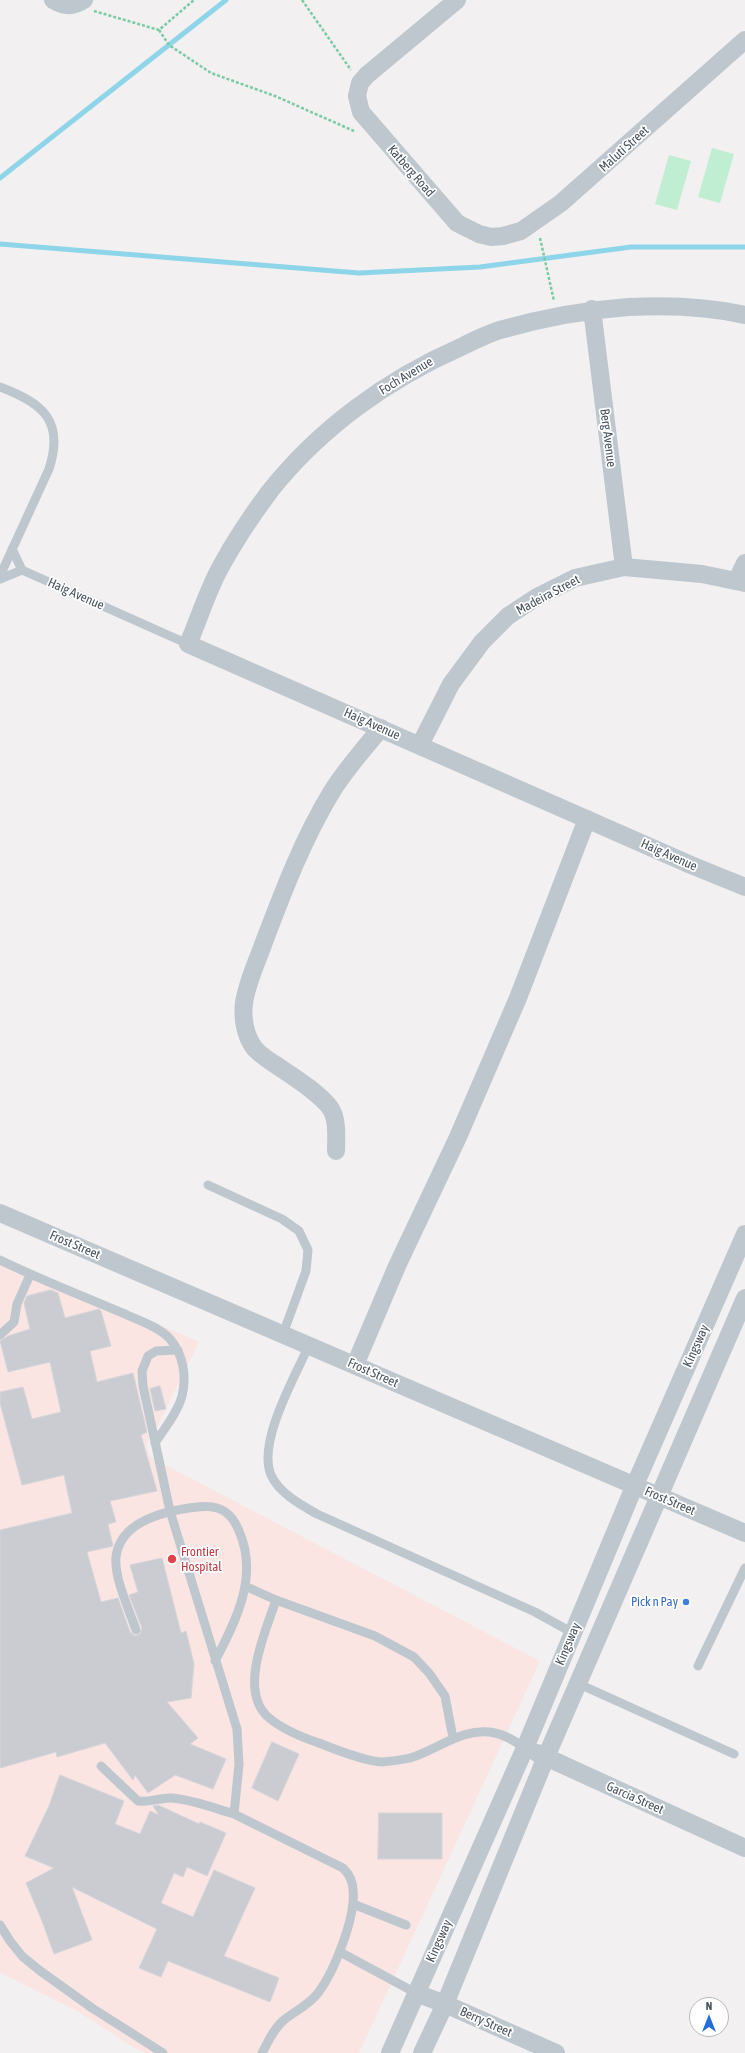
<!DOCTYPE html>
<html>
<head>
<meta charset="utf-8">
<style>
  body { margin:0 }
  #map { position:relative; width:745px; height:2053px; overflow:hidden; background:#f2f0f0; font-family:"Asap Condensed",sans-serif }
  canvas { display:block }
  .north { position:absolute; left:689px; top:1997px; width:40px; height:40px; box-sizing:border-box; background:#fff; border:1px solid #b6babe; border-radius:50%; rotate:0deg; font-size:11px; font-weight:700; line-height:16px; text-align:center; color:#48535d }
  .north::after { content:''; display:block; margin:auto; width:14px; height:18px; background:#206fdd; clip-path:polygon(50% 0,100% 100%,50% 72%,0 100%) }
</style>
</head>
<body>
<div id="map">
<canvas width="745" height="2053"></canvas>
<div class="north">N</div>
</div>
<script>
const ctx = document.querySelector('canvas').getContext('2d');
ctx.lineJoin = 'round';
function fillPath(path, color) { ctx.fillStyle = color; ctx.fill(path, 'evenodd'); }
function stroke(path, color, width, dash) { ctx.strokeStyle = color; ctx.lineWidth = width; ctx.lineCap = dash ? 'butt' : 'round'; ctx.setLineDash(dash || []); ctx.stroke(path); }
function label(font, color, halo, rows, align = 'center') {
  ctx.font = font + ' "Asap Condensed",sans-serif'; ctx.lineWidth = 3.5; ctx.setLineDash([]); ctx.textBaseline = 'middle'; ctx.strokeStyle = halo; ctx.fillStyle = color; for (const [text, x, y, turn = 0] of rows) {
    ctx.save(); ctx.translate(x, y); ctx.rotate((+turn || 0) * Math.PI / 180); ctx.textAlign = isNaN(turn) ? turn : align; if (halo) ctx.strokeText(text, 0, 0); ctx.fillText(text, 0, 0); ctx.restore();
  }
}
fillPath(new Path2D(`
  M0 1257 199 1342 158 1425 146 1444 150 1457 540 1661 359 2053H146L131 2046 76 2010 0 1972Z`), '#fae5e2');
fillPath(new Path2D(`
  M712 148 734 154 720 203 698 197Z
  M669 155 691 161 677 210 655 204Z`), '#c0eed3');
stroke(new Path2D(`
  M0 178 226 0
  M0 244 359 273 480 267 631 247H745`), '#8fd5e9', 5);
const building = new Path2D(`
  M51 1290 58 1293 65 1318 99 1309 101 1311 111 1346 90 1351 97 1382 133 1373 147 1432 141 1435 157 1491 110 1501 116 1522 108 1524 113 1546 87 1552 101 1602 118 1598 130 1632 135 1636 140 1634 142 1628 129 1595 138 1592 130 1565 162 1558 181 1633 186 1631 194 1664 191 1698 167 1702 198 1738 190 1744 226 1759 213 1789 175 1775 148 1793 135 1775 133 1780 105 1743 57 1757 56 1752 0 1768V1530L72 1513 64 1475 22 1485 0 1403V1392L23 1387 32 1419 61 1412 50 1362 8 1372 0 1341 8 1336 30 1329 24 1303 27 1296Z
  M160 1386 166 1409 155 1411 150 1389Z
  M272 1742 299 1754 278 1801 252 1788Z
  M60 1775 124 1801 115 1824 140 1834 150 1811 159 1815 153 1806 158 1805 199 1824 200 1822 226 1833 207 1876 187 1867 183 1877 174 1873 161 1903 193 1917 214 1870 255 1888 224 1956 279 1978 270 2002 168 1961 161 1977 139 1968 157 1929 72 1887 92 1940 54 1954 42 1921 26 1883 54 1868 25 1856 49 1806Z
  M379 1813H442V1859H378Z`);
fillPath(building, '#caccd2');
stroke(building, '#d4d6db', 1);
stroke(new Path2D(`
  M302 0 351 70
  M94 11 159 30 194 0
  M159 30 169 45 211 73 275 96 354 131
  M540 238 554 301`), '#79cba4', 2.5, [3, 2]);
stroke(new Path2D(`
  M0 387C42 403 65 420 49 469L0 576
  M12 549 22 570 188 644
  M0 579 22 570
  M208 1185 282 1219 299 1231 308 1250 306 1271 283 1334
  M0 1260C41 1280 83 1296 125 1314 140 1321 159 1327 170 1339 183 1354 187 1376 182 1396 178 1412 164 1429 155 1443
  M0 1335 14 1322 17 1304 30 1275
  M309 1345C295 1377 257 1442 271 1475 279 1493 301 1505 317 1514L535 1612 573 1633
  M245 1586 276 1600 375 1636 414 1657 429 1673 445 1696 453 1738
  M276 1600C266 1631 238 1690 268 1717 283 1730 301 1737 319 1743 334 1749 367 1762 383 1762 391 1761 402 1760 410 1758 437 1750 464 1726 495 1733 506 1735 516 1742 525 1748
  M136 1630C129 1609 114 1578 116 1557 120 1522 162 1512 189 1508 198 1507 208 1505 217 1508 228 1511 235 1521 239 1531 259 1576 236 1621 215 1661
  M698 1666 745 1568
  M579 1684 734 1754
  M101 1766 138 1801C149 1803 161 1797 172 1798 194 1800 214 1808 234 1814L239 1764 237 1729 170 1511 143 1386 142 1371 148 1356 156 1351 178 1350
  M234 1814 343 1868C349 1874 353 1881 353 1890 356 1917 334 1972 318 1993 309 2005 295 2011 284 2020 274 2028 268 2042 262 2053
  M353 1904 406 1925
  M0 1925 10 1941 22 1956 39 1970 92 2008 163 2053
  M340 1952 416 1993`), '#bec7ce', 9);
stroke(new Path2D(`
  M53 0C65 7 73 7 84 0
  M457 0 367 75 360 83 357 96 361 112 457 223 479 234 491 237 503 236 521 231 561 203 745 40
  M592 309 624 567
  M745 315C706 306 669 305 629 307 585 310 542 318 500 330 487 334 473 341 461 347 388 379 320 428 270 491 252 515 234 542 220 568 207 592 199 619 188 644L691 865 745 887
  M737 580 745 563
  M420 745 451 684 482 642 508 616 537 597 575 578 624 567 702 574 745 583
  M336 1151C336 1138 338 1121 331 1109 321 1094 294 1077 279 1067 271 1062 262 1056 255 1049 245 1036 242 1018 244 1003 247 982 257 962 264 942 283 892 303 839 331 793 345 770 364 749 381 728
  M0 1213 745 1533
  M355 1365 397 1266 458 1137 518 998 587 819
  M537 1753 745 1848
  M416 1993 445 2004 556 2053
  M390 2053 525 1748 634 1487 745 1234
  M422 2053 445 2004 546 1757 745 1298`), '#bec7ce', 18);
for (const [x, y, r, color] of [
  [172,1559,5,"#e0444e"],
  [686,1602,4,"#3f7fe0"]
]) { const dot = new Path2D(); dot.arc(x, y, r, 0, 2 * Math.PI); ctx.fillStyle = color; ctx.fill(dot); stroke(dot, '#fff', 1.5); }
label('13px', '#48535d', '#fff', [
  ["Maluti Street",624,149,-42],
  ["Katberg Road",411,171,49],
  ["Foch Avenue",406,376,-31],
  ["Berg Avenue",608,438,83],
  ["Haig Avenue",76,594,24],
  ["Madeira Street",548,595,-28],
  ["Haig Avenue",372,724,24],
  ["Haig Avenue",669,855,24],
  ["Frost Street",75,1245,23],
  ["Kingsway",696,1346,-66],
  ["Frost Street",373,1373,24],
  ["Frost Street",670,1501,23],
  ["Kingsway",568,1644,-67],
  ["Garcia Street",635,1798,24],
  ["Kingsway",439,1941,-66],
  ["Berry Street",486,2022,24]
]);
label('13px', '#be3a42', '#fff', [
  ["Frontier",181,1552],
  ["Hospital",181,1567]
], 'left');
label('13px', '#366cbe', '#fff', [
  ["Pick n Pay",678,1602]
], 'right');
</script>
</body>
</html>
